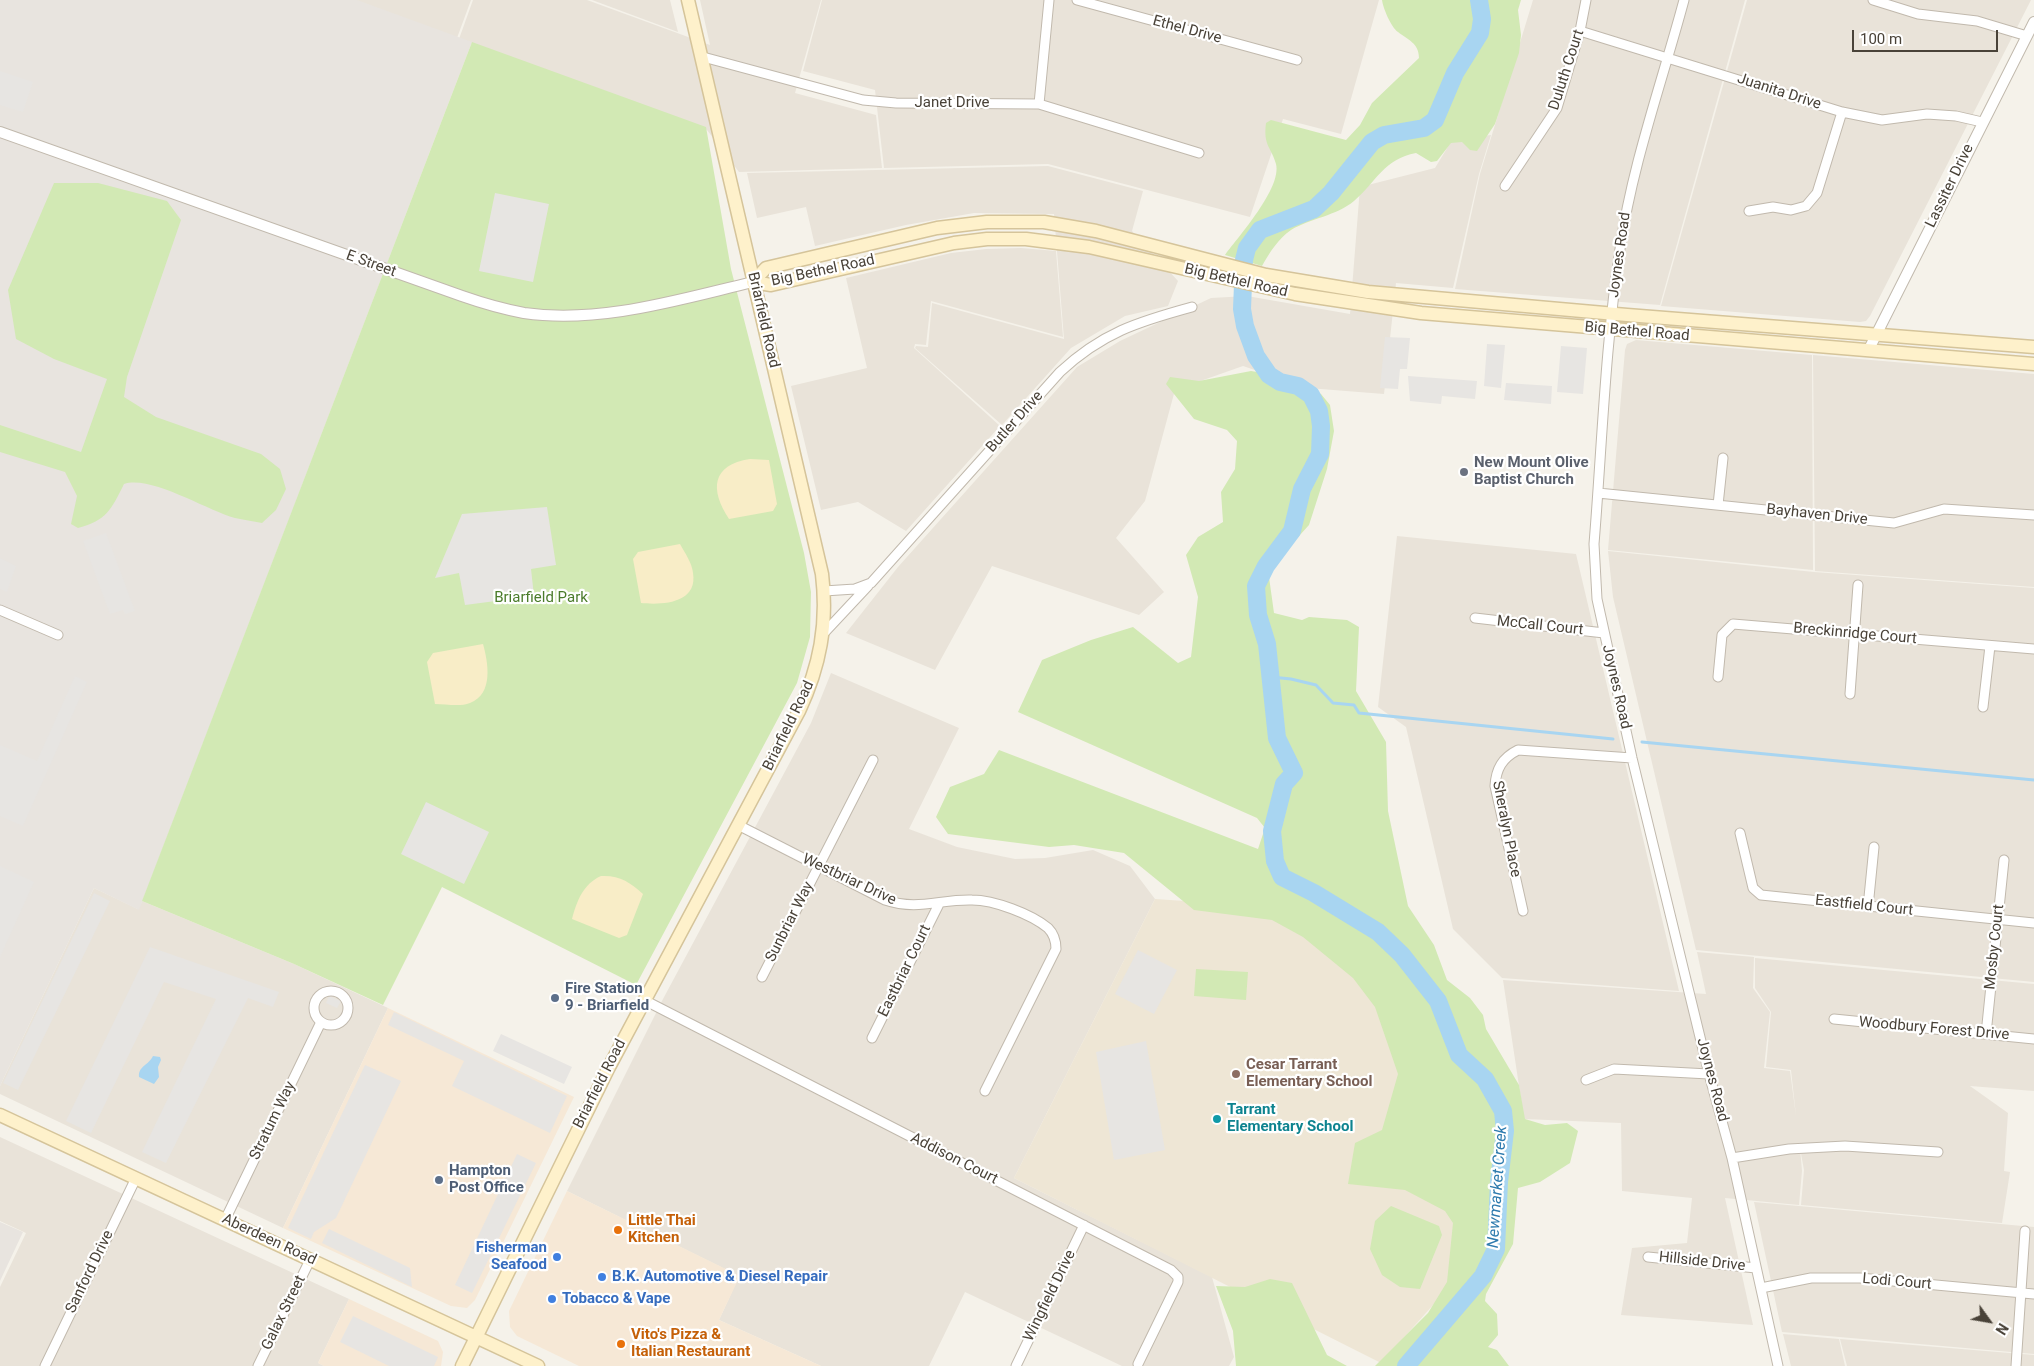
<!DOCTYPE html>
<html>
<head>
<meta charset="utf-8">
<style>
  body { margin:0 }
  #map { position:relative; width:2034px; height:1366px; overflow:hidden; background:#f5f2ea; font-family:Roboto,sans-serif }
  canvas { display:block }
  .north { position:absolute; left:1964px; top:1296px; width:50px; height:50px; -webkit-text-stroke:4px #fff; paint-order:stroke; rotate:122deg; font-size:14px; font-weight:700; line-height:20px; text-align:center; color:#494238 }
  .north::after { content:''; display:block; margin:auto; width:18px; height:22px; background:#494238; clip-path:polygon(50% 0,100% 100%,50% 72%,0 100%) }
  .scale { position:absolute; left:1852px; top:30px; width:146px; height:22px; box-sizing:border-box; border:2px solid #494238; border-top:0; padding-left:6px; font-size:15px; line-height:18px; white-space:nowrap; color:#494238; -webkit-text-stroke:4px #fff; paint-order:stroke }
</style>
</head>
<body>
<div id="map">
<canvas width="2034" height="1366"></canvas>
<div class="north">N</div>
<div class="scale">100 m</div>
</div>
<script>
const ctx = document.querySelector('canvas').getContext('2d');
ctx.lineJoin = 'round';
function fillPath(path, color) { ctx.fillStyle = color; ctx.fill(path, 'evenodd'); }
function stroke(path, color, width, dash) { ctx.strokeStyle = color; ctx.lineWidth = width; ctx.lineCap = dash ? 'butt' : 'round'; ctx.setLineDash(dash || []); ctx.stroke(path); }
function label(font, color, halo, rows, align = 'center') {
  ctx.font = font + ' Roboto,sans-serif'; ctx.lineWidth = 4.5; ctx.setLineDash([]); ctx.textBaseline = 'middle'; ctx.strokeStyle = halo; ctx.fillStyle = color; for (const [text, x, y, turn = 0] of rows) {
    ctx.save(); ctx.translate(x, y); ctx.rotate((+turn || 0) * Math.PI / 180); ctx.textAlign = isNaN(turn) ? turn : align; if (halo) ctx.strokeText(text, 0, 0); ctx.fillText(text, 0, 0); ctx.restore();
  }
}
fillPath(new Path2D(`
  M354 0H471L457 38Z
  M473 0H587L710 45 700 0H821L795 93 876 115 882 168 739 172 707 130 459 39Z
  M592 0H670L678 32Z
  M822 0H1379L1341 134 1283 119 1250 217 1048 164 884 168 875 90 803 71Z
  M1533 0H1745L1660 305 1455 289 1480 174Z
  M1747 0H2031L1870 316 1866 321 1860 322 1661 306Z
  M1491 135 1479 174 1453 288 1396 283 1384 394 1308 388 1243 366 1175 390 1145 501 1116 538 1164 592 1139 615 992 566 935 670 846 633 898 567 1077 367 1120 341 1211 298 1247 296 1350 314 1360 187 1435 168 1452 140Z
  M1048 166 1143 191 1132 231 1178 281 1168 306 1125 316 1071 348 1002 425 915 348 916 346 928 347 932 303 1064 339 1054 214 974 213 906 225 815 246 806 207 757 218 747 173Z
  M1021 248 1056 251 1063 337 931 301 926 345 915 344 914 348 1000 426 906 531 858 502 821 510 791 386 867 368 846 278 951 253 986 249Z
  M1636 340 1812 355 1813 570 1608 550 1625 350 1627 344Z
  M1813 355 2034 374V587L1815 571Z
  M1397 536 1576 554 1679 991 1502 978 1453 929 1406 727 1378 707Z
  M1608 551 1814 572 2034 588V982L1696 950 1613 597Z
  M831 673 959 728 909 829 957 847 1015 859 1045 858 1093 850 1130 866 1155 899 1014 1178 1212 1277 1234 1357 1229 1366H1122L965 1292 929 1366H821L719 1320 739 1276 567 1191 663 999 811 723Z
  M94 888 138 909 142 901 294 964 388 1008 283 1228 0 1094V1086Z
  M1697 952 1754 957 1753 988 1770 1012 1764 1068 1790 1071 1796 1116 1791 1070 1766 1067 1771 1012 1755 988V958L2034 984V1091L1970 1086 2008 1113 2004 1171 2010 1172 2002 1223 1801 1205 1804 1170 1800 1148 1802 1171 1799 1205 1725 1198 1753 1325 1621 1315 1632 1248 1687 1243 1692 1198 1622 1191 1621 1123 1524 1119 1503 980 1706 994Z
  M0 1137 349 1299 318 1363 324 1366H0V1287L26 1233 0 1221Z
  M1754 1202 2034 1227V1354L1782 1332Z
  M1783 1334 1839 1339 1845 1366H1791Z
  M1840 1339 2034 1355V1366H1847Z`), '#e9e3d9');
fillPath(new Path2D(`
  M388 1008 574 1097 475 1300 467 1308 451 1306 283 1228Z
  M567 1191 740 1276 719 1320 821 1366H579L517 1336 510 1327 509 1311Z
  M349 1299 438 1341 443 1352 441 1366H324L318 1363Z`), '#f6e8d6');
fillPath(new Path2D(`
  M0 0H357L472 42 139 910 94 888 0 1086Z
  M0 1222 23 1232 0 1281Z`), '#e8e4df');
fillPath(new Path2D(`
  M1155 899 1259 906 1365 970 1477 1256 1381 1363 1014 1178Z`), '#eee6d5');
fillPath(new Path2D(`
  M1382 0H1521L1518 10 1521 35 1519 53 1495 124 1477 151 1470 150 1462 142 1451 143 1437 161 1431 162 1416 153C1384 159 1377 181 1354 201 1336 216 1311 218 1291 230 1278 239 1270 252 1262 266L1225 255C1239 236 1282 188 1276 164 1271 146 1263 146 1266 123L1271 120 1346 140 1360 125 1372 103 1419 58C1419 43 1408 40 1398 32 1391 27 1383 8 1382 0Z
  M472 42 706 127 731 269 804 553 811 592 810 637 797 683 636 985 442 887 383 1005 294 964 142 901Z
  M54 183H98L167 201 181 220 127 377 124 397 156 417 261 454 280 469 286 489 276 510 262 523C253 521 243 520 235 518 206 510 151 475 124 484 111 510 107 520 78 528L71 524 77 496 65 472 0 452V425L81 452 107 379 54 359 16 339 8 290Z
  M1251 371 1287 377 1321 394 1330 405 1334 431 1327 469 1309 525 1281 556 1269 577 1274 613 1302 620 1309 617 1347 620 1359 627 1356 691 1386 742 1388 811 1408 906 1434 945 1447 980 1470 998 1483 1015 1486 1029 1519 1085 1525 1119 1545 1125 1567 1123 1578 1131 1570 1163 1540 1182 1518 1188 1513 1244 1486 1294 1485 1301 1497 1314 1498 1335 1488 1347 1497 1350 1509 1366H1375L1428 1313 1447 1282 1453 1223 1445 1211 1405 1190 1348 1184 1355 1143 1382 1130 1398 1074 1375 1007 1353 978 1303 937 1272 920 1194 910 1124 853 1074 845 1049 847 948 834 936 817 950 787 984 774 999 750 1258 849 1265 828 1257 818 1018 712 1042 660 1091 640 1133 627 1178 663 1191 657 1198 597 1186 555 1198 537 1223 522 1221 492 1235 469 1237 441 1227 430 1194 419 1166 384 1170 377 1199 381Z
  M1196 969 1248 972 1246 1000 1194 996Z
  M1391 1206 1439 1226 1442 1235 1420 1289 1400 1287 1382 1275 1370 1249 1375 1221Z
  M1270 1279 1292 1283 1327 1355 1347 1366H1236L1233 1331 1216 1286 1245 1287Z`), '#d2e9b4');
fillPath(new Path2D(`
  M750 459 769 460 777 504 773 511 729 519C710 490 711 465 750 459Z
  M680 544C685 553 692 563 693 573 698 604 661 605 641 603L633 559 638 552Z
  M483 644C488 662 494 694 470 703 460 707 446 704 435 704L427 662 433 653Z
  M601 876C619 875 630 882 643 894L627 935 619 938 572 919C577 901 583 884 601 876Z`), '#f8edc7');
fillPath(new Path2D(`
  M0 71 33 82 23 112 0 105Z
  M495 193 549 204 533 282 479 271Z
  M1385 337 1410 338 1407 369H1400L1398 389 1380 388Z
  M1487 344 1505 345 1501 388 1484 386Z
  M1561 346 1587 348 1583 394 1557 392Z
  M1408 376 1477 381 1475 399 1442 396 1441 404 1410 401Z
  M1506 383 1552 386 1551 404 1504 400Z
  M547 507 556 565 531 569 534 596 465 605 459 573 435 578 462 514Z
  M106 533 135 611 125 614 123 610 110 614 83 541Z
  M0 558 16 566 7 592 0 589Z
  M75 676 87 682 23 826 0 816V745L37 761Z
  M426 802 489 832 464 884 401 854Z
  M0 866 34 882 0 957Z
  M94 893 110 901 18 1090 3 1083Z
  M150 947 279 992 273 1007 248 998 166 1163 142 1152 216 999 164 982 91 1133 66 1121Z
  M1138 950 1177 970 1154 1014 1115 994Z
  M329 996 341 1001 337 1008 326 1003Z
  M394 1012 567 1096 550 1133 452 1086 464 1061 388 1025Z
  M501 1034 572 1067 564 1084 493 1051Z
  M1146 1041 1165 1150 1114 1160 1096 1052Z
  M365 1065 401 1081 336 1218 314 1232 311 1239 288 1228Z
  M517 1154 536 1163 472 1293 455 1285Z
  M329 1229 410 1268 412 1287 322 1243Z
  M353 1316 438 1357 434 1366H389L340 1342Z`), '#e7e5e2');
fillPath(new Path2D(`
  M153 1056 160 1057 161 1060 158 1067 159 1077 154 1084 139 1077C138 1066 149 1065 153 1056Z`), '#a8d5f1');
stroke(new Path2D(`
  M1271 677 1291 679 1316 685 1333 703 1354 705 1359 713 1613 739
  M1642 742 2034 780`), '#a8d5f1', 3);
stroke(new Path2D(`
  M1406 1366 1483 1276 1496 1249 1499 1182 1505 1131 1503 1111 1485 1079 1459 1055 1438 1001 1402 955 1378 932 1314 893 1282 877 1275 861 1272 831 1284 784 1294 773 1277 738 1267 644 1258 615 1256 586 1266 566 1292 531 1302 489 1320 454 1321 426 1319 411 1311 395 1298 386 1280 382 1269 375 1256 356 1245 326 1242 309 1244 260 1247 248 1260 230 1314 209 1331 193 1372 142 1384 135 1424 128 1435 120 1455 73 1480 33 1482 19 1479 0`), '#a8d5f1', 18);
const minor = new Path2D(`
  M1077 0 1297 60
  M1684 0C1662 82 1632 165 1620 249 1605 347 1602 446 1594 544L1597 599 1632 758 1709 1074 1732 1158 1778 1366
  M1873 0 1918 14 1977 21 2027 36
  M1580 31 1842 112 1882 120 1927 114 1956 116 1982 122
  M703 57 863 100 896 103 1039 104 1199 153
  M1039 104 1049 0
  M1505 186 1557 108 1580 31 1586 0
  M1749 211 1773 207 1791 210 1806 206 1817 193 1842 112
  M1598 493 1894 523 1944 509 2034 515
  M1718 505 1723 458
  M824 591 855 589 871 583 1060 372C1102 333 1137 322 1192 307
  M0 610 58 635
  M1475 618 1604 633
  M824 633 868 586
  M1718 677 1722 635 1733 624 2034 649
  M1850 694 1858 585
  M1983 707 1990 646
  M738 825 885 900C918 911 940 899 972 900 994 900 1031 914 1048 928 1054 934 1056 941 1056 949L985 1091
  M1740 833 1753 888 1761 895 2034 923
  M1868 907 1874 847
  M1523 911 1495 786C1496 769 1502 758 1518 750L1632 758
  M762 977 873 760
  M314 1008a17 17 0 1 1 34 0a17 17 0 1 1-34 0Z
  M644 1000 1171 1270 1178 1277V1282L1138 1364
  M1834 1019 2034 1039
  M1986 1034 2004 860
  M872 1038 939 904
  M1586 1080 1614 1069 1709 1074
  M1732 1158 1789 1149 1845 1146 1938 1152
  M225 1220 321 1022
  M1648 1257 1756 1268
  M1761 1288 1811 1278H1860L2034 1294
  M45 1366 136 1178
  M258 1366 310 1260
  M1016 1366 1084 1225
  M2016 1366 2025 1231`);
const tertiary = new Path2D(`
  M0 132 462 296C482 303 503 309 524 313 601 324 680 299 753 282
  M1868 351 2034 22`);
const secondary = new Path2D(`
  M753 282 766 268 937 228 987 222H1044L1096 231 1266 275 1368 292 1627 315 2034 347
  M753 282 771 285 954 243 987 239H1026L1089 247 1295 294 1421 313 2034 364
  M0 1115 538 1366
  M462 1366 608 1069 799 711C820 666 828 624 822 574L688 0`);
stroke(minor, '#c1b9ad', 11);
stroke(tertiary, '#c1b9ad', 12);
stroke(secondary, '#d5c49a', 15);
stroke(minor, '#fff', 9);
stroke(tertiary, '#fff', 10);
stroke(secondary, '#fef1cb', 12);
for (const [x, y, r, color] of [
  [1464,472,5,"#6b7280"],
  [555,998,5,"#5c6f8a"],
  [1236,1074,5,"#8d6e63"],
  [1217,1119,5,"#0f9aa8"],
  [439,1180,5,"#5c6f8a"],
  [618,1230,5,"#e8710a"],
  [557,1257,5,"#3f7fe0"],
  [602,1277,5,"#3f7fe0"],
  [552,1299,5,"#3f7fe0"],
  [621,1344,5,"#e8710a"]
]) { const dot = new Path2D(); dot.arc(x, y, r, 0, 2 * Math.PI); ctx.fillStyle = color; ctx.fill(dot); stroke(dot, '#fff', 2); }
label('15px', '#494238', '#fff', [
  ["Ethel Drive",1187,30,15],
  ["Duluth Court",1567,70,-72],
  ["Juanita Drive",1779,92,18],
  ["Janet Drive",952,103],
  ["Lassiter Drive",1950,186,-64],
  ["Joynes Road",1620,255,-82],
  ["E Street",371,264,20],
  ["Big Bethel Road",823,271,-12],
  ["Big Bethel Road",1236,281,13],
  ["Briarfield Road",763,320,77],
  ["Big Bethel Road",1637,332,5],
  ["Butler Drive",1015,422,-48],
  ["Bayhaven Drive",1817,515,6],
  ["McCall Court",1540,626,6],
  ["Breckinridge Court",1855,634,5],
  ["Joynes Road",1616,687,77],
  ["Briarfield Road",789,726,-64],
  ["Sheralyn Place",1506,829,79],
  ["Westbriar Drive",849,880,25],
  ["Eastfield Court",1864,906,6],
  ["Sunbriar Way",790,922,-63],
  ["Mosby Court",1995,947,-84],
  ["Eastbriar Court",905,971,-64],
  ["Woodbury Forest Drive",1934,1029,5],
  ["Joynes Road",1712,1080,75],
  ["Briarfield Road",600,1084,-63],
  ["Stratum Way",273,1121,-64],
  ["Addison Court",954,1159,27],
  ["Aberdeen Road",269,1240,25],
  ["Hillside Drive",1702,1262,6],
  ["Sanford Drive",90,1272,-64],
  ["Lodi Court",1897,1282,5],
  ["Wingfield Drive",1050,1296,-64],
  ["Galax Street",284,1313,-64]
]);
label('bold 15px', '#5b616d', '#fff', [
  ["New Mount Olive",1474,463],
  ["Baptist Church",1474,480]
], 'left');
label('15px', '#4b7c2b', '#fff', [
  ["Briarfield Park",541,598]
]);
label('bold 15px', '#4e5e75', '#fff', [
  ["Fire Station",565,989],
  ["9 - Briarfield",565,1006],
  ["Hampton",449,1171],
  ["Post Office",449,1188]
], 'left');
label('bold 15px', '#785e54', '#fff', [
  ["Cesar Tarrant",1246,1065],
  ["Elementary School",1246,1082]
], 'left');
label('bold 15px', '#0d838f', '#fff', [
  ["Tarrant",1227,1110],
  ["Elementary School",1227,1127]
], 'left');
label('bold 15px', '#c56008', '#fff', [
  ["Little Thai",628,1221],
  ["Kitchen",628,1238],
  ["Vito's Pizza &",631,1335],
  ["Italian Restaurant",631,1352]
], 'left');
label('bold 15px', '#366cbe', '#fff', [
  ["Fisherman",547,1248,"right"],
  ["Seafood",547,1265,"right"],
  ["B.K. Automotive & Diesel Repair",612,1277],
  ["Tobacco & Vape",562,1299]
], 'left');
label('italic 16px', '#2e7bae', '#fff', [
  ["Newmarket Creek",1498,1187,-86]
]);
</script>
</body>
</html>
